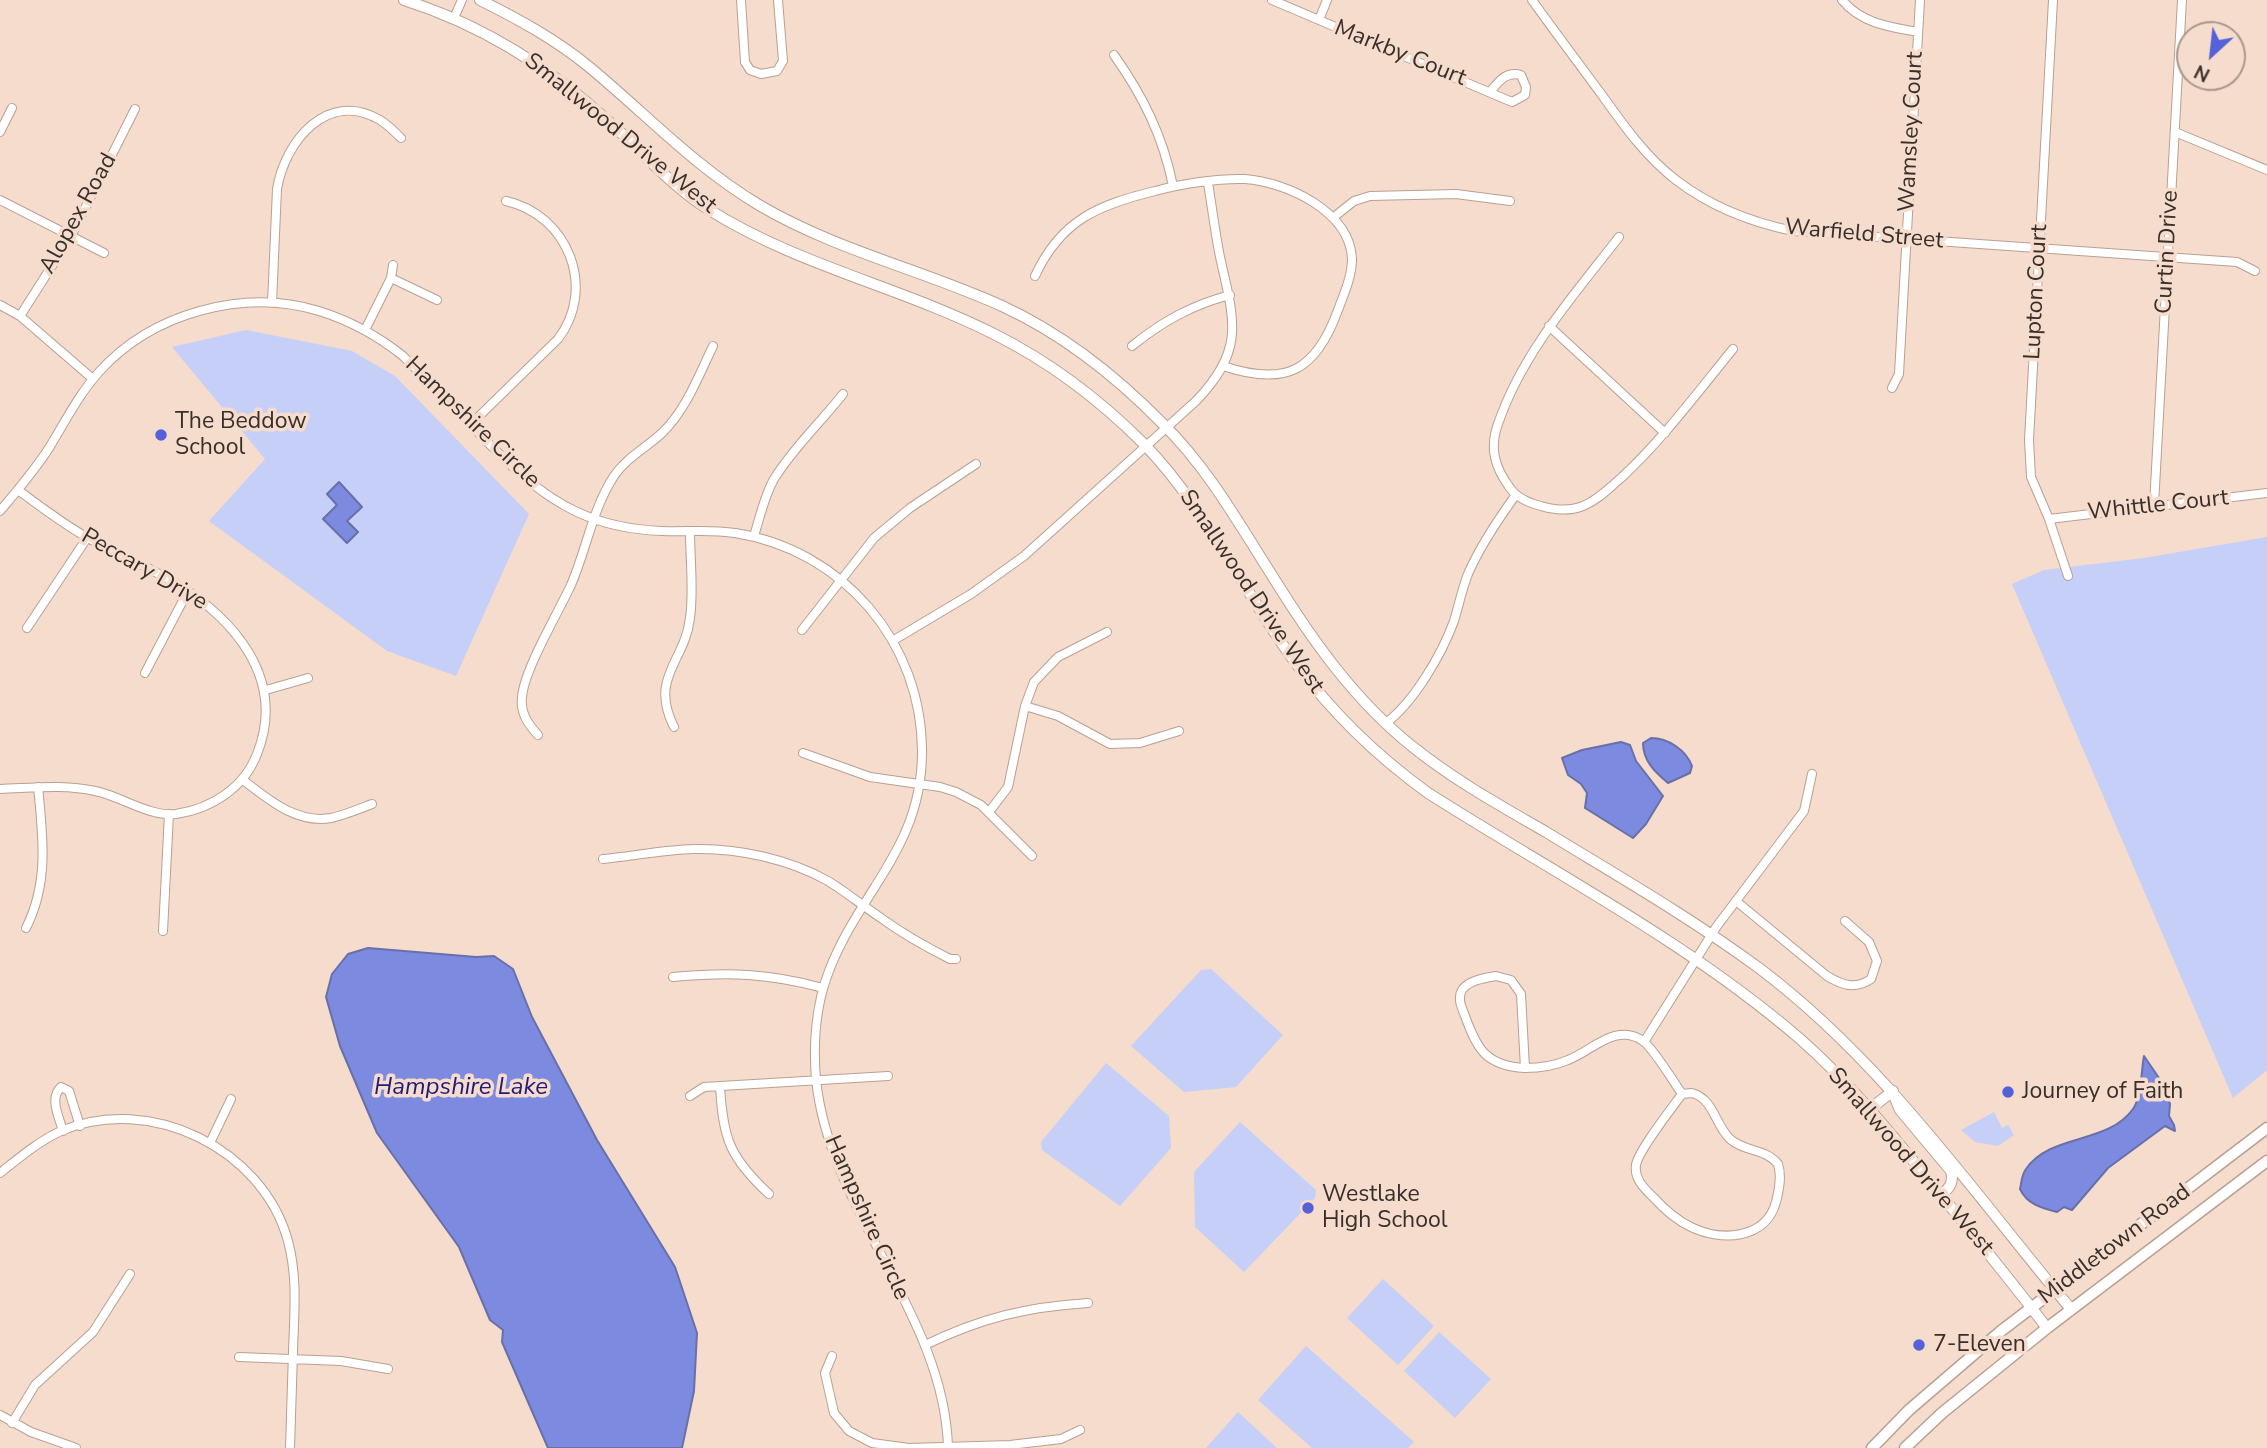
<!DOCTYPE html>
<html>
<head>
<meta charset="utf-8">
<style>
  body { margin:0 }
  #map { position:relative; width:2267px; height:1448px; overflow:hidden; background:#f5dccd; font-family:"Nunito Sans",sans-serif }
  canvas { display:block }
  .north { position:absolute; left:2176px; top:21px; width:70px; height:70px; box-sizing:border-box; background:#f5dccd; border:2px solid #aa978c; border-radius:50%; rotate:207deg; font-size:19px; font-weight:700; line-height:28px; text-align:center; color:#392f2a }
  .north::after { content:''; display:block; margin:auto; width:24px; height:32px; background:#5561d8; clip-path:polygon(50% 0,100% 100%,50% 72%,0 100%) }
</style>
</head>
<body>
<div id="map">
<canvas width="2267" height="1448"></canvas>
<div class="north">N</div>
</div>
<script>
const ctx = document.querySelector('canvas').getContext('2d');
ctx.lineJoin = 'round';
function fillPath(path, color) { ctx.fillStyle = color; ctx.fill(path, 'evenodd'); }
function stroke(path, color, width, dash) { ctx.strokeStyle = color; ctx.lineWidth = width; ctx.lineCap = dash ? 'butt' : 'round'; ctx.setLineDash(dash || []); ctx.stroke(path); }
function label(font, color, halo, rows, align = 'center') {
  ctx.font = font + ' "Nunito Sans",sans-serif'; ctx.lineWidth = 7; ctx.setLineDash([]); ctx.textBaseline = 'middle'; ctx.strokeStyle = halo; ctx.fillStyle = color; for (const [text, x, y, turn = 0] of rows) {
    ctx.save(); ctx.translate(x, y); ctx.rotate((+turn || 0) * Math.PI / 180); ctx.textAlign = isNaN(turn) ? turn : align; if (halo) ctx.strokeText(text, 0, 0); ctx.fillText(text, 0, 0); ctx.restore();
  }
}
fillPath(new Path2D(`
  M246 330 352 351 395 376 529 514 456 676 387 651 209 521 265 459 172 347Z
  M2267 537V1070L2233 1098 2012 584 2044 570 2144 558Z
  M1211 969 1283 1035 1236 1087 1184 1092 1131 1046 1201 970Z
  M1106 1063 1169 1116 1171 1148 1120 1206 1042 1150 1041 1142Z
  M1994 1112 2002 1128 2008 1125 2014 1135 1998 1146 1975 1142 1961 1130Z
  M1240 1122 1316 1190 1315 1198 1244 1272 1195 1227 1194 1172Z
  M1383 1279 1434 1326 1398 1365 1347 1318Z
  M1439 1332 1491 1379 1455 1418 1404 1371Z
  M1306 1346 1414 1442 1408 1448H1312L1258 1400Z
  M1238 1412 1277 1448H1206Z`), '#c5cff7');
const water = new Path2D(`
  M339 482 362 507 347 521 358 532 347 543 323 519 337 505 327 494Z
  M1651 738C1668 738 1686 750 1692 766L1690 773 1668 783C1655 772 1643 761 1643 743Z
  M1621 742 1630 745 1636 761 1663 796 1646 824 1633 838 1585 808 1587 793 1581 784 1568 775 1562 758 1582 750Z
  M368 948 476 957 494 956 513 969 532 1017 597 1140 675 1267 697 1333 694 1391 682 1448H548L502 1342 503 1330 490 1320 459 1247 377 1133 340 1046 326 997 332 974 348 954Z
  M2144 1056 2159 1078 2170 1104 2169 1116 2174 1125 2175 1131 2165 1126 2108 1168 2072 1210 2064 1207 2057 1212C2041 1208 2027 1204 2020 1189 2022 1181 2021 1176 2026 1169 2051 1133 2107 1145 2133 1109 2142 1096 2141 1071 2144 1056Z`);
fillPath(water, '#7c8bdf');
stroke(water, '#686fa9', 2);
const minor = new Path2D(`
  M741 0 745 62 750 70 761 74 777 71 783 61 778 0
  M1272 0 1512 102 1525 95 1526 87 1521 75C1506 71 1499 81 1490 92
  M1532 0C1555 32 1579 64 1602 95 1624 126 1646 157 1676 180 1711 207 1750 222 1793 231L2237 262 2255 271
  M1842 0C1861 23 1889 27 1918 32
  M2053 0 2029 440 2031 477 2049 519 2068 576
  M454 18 462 0
  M1319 20 1327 0
  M1114 55C1143 96 1163 136 1173 186
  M0 132 12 108
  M2175 132 2267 170
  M0 200 104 253
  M1334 217 1354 201 1370 196 1456 194 1510 201
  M1619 237C1574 295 1522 353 1498 424 1489 448 1495 468 1510 488 1517 498 1529 503 1541 506 1554 510 1570 511 1583 506 1598 500 1609 488 1621 478 1663 439 1697 393 1733 349
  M1035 276C1061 220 1098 205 1155 191 1180 184 1219 178 1245 179 1286 182 1350 211 1352 259 1352 276 1344 294 1338 310 1316 371 1286 387 1223 366
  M391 278 437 300
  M272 303 277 189C285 141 328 89 380 120 388 125 395 132 401 138
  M0 305 20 316 93 379
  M20 316 71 236 135 109
  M1549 326 1665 433
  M365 330 391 278 393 265
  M1132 346C1163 321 1192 305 1230 295
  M1892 388 1899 374 1920 0
  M471 424 558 339C597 288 568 215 506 201
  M2154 505 2182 0
  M0 511C17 491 35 470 49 448 65 422 79 394 99 372 152 313 243 288 319 311 351 321 378 336 403 356 426 379 448 401 470 424 503 458 534 492 577 512 603 524 633 530 662 531 686 532 710 529 735 533 843 550 922 642 922 752 922 848 860 890 829 971 816 1004 813 1044 816 1079 829 1211 945 1316 948 1448
  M2049 519 2267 493
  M754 536C760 517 764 497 774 479 793 448 821 422 843 394
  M27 628 87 538
  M802 630 874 538 910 508 976 464
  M894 640 971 594 1024 556 1196 401C1246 349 1234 320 1220 257 1215 232 1212 207 1208 183
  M145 673 188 591
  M266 690 308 678
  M1025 706 1058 716 1110 744 1140 743 1179 731
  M1386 723C1414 702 1442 654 1454 621 1459 605 1462 589 1468 574 1480 546 1497 521 1515 496
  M674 727C649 677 685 662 690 618 694 590 690 560 690 531
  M538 735C528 724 520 713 522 697 524 670 558 613 571 585 587 548 592 510 614 476 627 457 646 448 662 433 686 410 699 375 713 346
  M803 753 870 777 940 787 956 792 981 805 1032 856
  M243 780C268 799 296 824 331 818 345 815 359 809 372 804
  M0 789C32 788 64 784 95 791 121 796 149 817 176 814 211 809 244 788 257 754 287 679 234 618 173 582 145 565 116 553 88 538 63 524 41 507 18 490
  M989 812 1008 787 1025 706 1034 682 1058 657 1107 632
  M603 859C633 856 663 850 694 849 738 848 789 859 828 881 846 892 863 906 881 918 903 934 926 947 950 959H956
  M1736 901 1827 976C1842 985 1855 990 1871 979L1877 961 1869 942 1845 921
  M26 928C49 883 43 836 38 787
  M163 931 169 814
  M1496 976 1511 980 1521 994 1525 1068C1486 1066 1477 1049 1465 1016 1462 1008 1457 999 1462 990 1469 980 1485 978 1496 976Z
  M673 977C729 972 768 973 823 988
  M1644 1042 1717 926 1804 811 1812 774
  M1525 1068C1540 1068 1554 1066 1568 1060 1592 1051 1616 1022 1643 1041 1654 1049 1673 1081 1682 1094
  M720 1086C723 1139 730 1158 769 1194
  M1692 1093C1714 1099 1715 1125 1730 1139 1744 1152 1765 1148 1778 1164 1782 1176 1779 1190 1776 1202 1766 1239 1722 1242 1691 1227 1676 1220 1664 1209 1653 1197 1644 1188 1634 1179 1636 1165 1638 1151 1672 1108 1682 1094Z
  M690 1096 704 1087 888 1076
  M63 1131C59 1117 49 1098 61 1087L69 1091 80 1126
  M210 1143 231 1099
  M0 1173C19 1158 39 1141 61 1131 150 1093 263 1149 288 1241 298 1278 294 1315 293 1352 292 1384 291 1416 290 1448
  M925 1345C981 1318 1026 1307 1088 1303
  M832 1356 825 1373 834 1413 849 1431 872 1443 909 1448 1010 1445 1061 1439 1080 1430
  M239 1357 341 1361 388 1369
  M0 1415 31 1432 76 1448
  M12 1423 35 1385 93 1332 130 1274`);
const tertiary = new Path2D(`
  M404 0C480 24 549 67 608 121 641 150 670 185 708 209 796 265 901 287 994 334 1050 362 1100 400 1144 444 1206 508 1243 591 1295 662 1332 713 1377 756 1428 793 1552 872 1686 941 1799 1038 1847 1080 1887 1129 1928 1179 1968 1228 2008 1277 2047 1328
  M480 0C518 19 555 39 588 66 645 113 695 167 759 205 835 250 923 270 1002 306 1063 334 1116 376 1163 424 1208 468 1239 524 1273 577 1312 640 1355 701 1413 747 1454 780 1501 806 1546 832 1618 876 1691 918 1759 968 1884 1062 1972 1191 2071 1309
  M1895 1098 1900 1110 1951 1171C1954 1182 1950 1188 1941 1195
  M1870 1109 1893 1091`);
const secondary = new Path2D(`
  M1872 1448 1909 1410 2001 1331 2267 1128
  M1905 1448 1942 1413 2047 1328 2267 1161`);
stroke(minor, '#b8a092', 10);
stroke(tertiary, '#b8a092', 12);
stroke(secondary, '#b8a092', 13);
stroke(minor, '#fff', 8);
stroke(tertiary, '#fff', 10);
stroke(secondary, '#fff', 10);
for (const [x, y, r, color] of [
  [161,435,7,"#5561d8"],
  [2008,1092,7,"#5561d8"],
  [1308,1208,7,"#5561d8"],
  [1919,1345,7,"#5561d8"]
]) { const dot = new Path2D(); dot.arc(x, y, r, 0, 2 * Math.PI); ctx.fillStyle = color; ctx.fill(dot); stroke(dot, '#f5dccd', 2.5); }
label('23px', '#392f2a', '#f5dccd', [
  ["Markby Court",1400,54,22],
  ["Wamsley Court",1912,132,-87],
  ["Smallwood Drive West",620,134,39],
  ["Alopex Road",79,214,-61],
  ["Warfield Street",1864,235,5],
  ["Curtin Drive",2168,252,-87],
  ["Lupton Court",2037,292,-87],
  ["Hampshire Circle",472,423,44],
  ["Whittle Court",2158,506,-6],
  ["Peccary Drive",144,570,30],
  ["Smallwood Drive West",1251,592,56],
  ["Smallwood Drive West",1910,1162,49],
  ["Hampshire Circle",866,1218,66],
  ["Middletown Road",2115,1245,-37]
]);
label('23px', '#392f2a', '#f5dccd', [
  ["The Beddow",175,422],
  ["School",175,448],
  ["Journey of Faith",2022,1092],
  ["Westlake",1322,1195],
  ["High School",1322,1221],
  ["7-Eleven",1933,1345]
], 'left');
label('italic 24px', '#1f1b7b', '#f5dccd', [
  ["Hampshire Lake",461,1088]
]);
</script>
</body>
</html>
